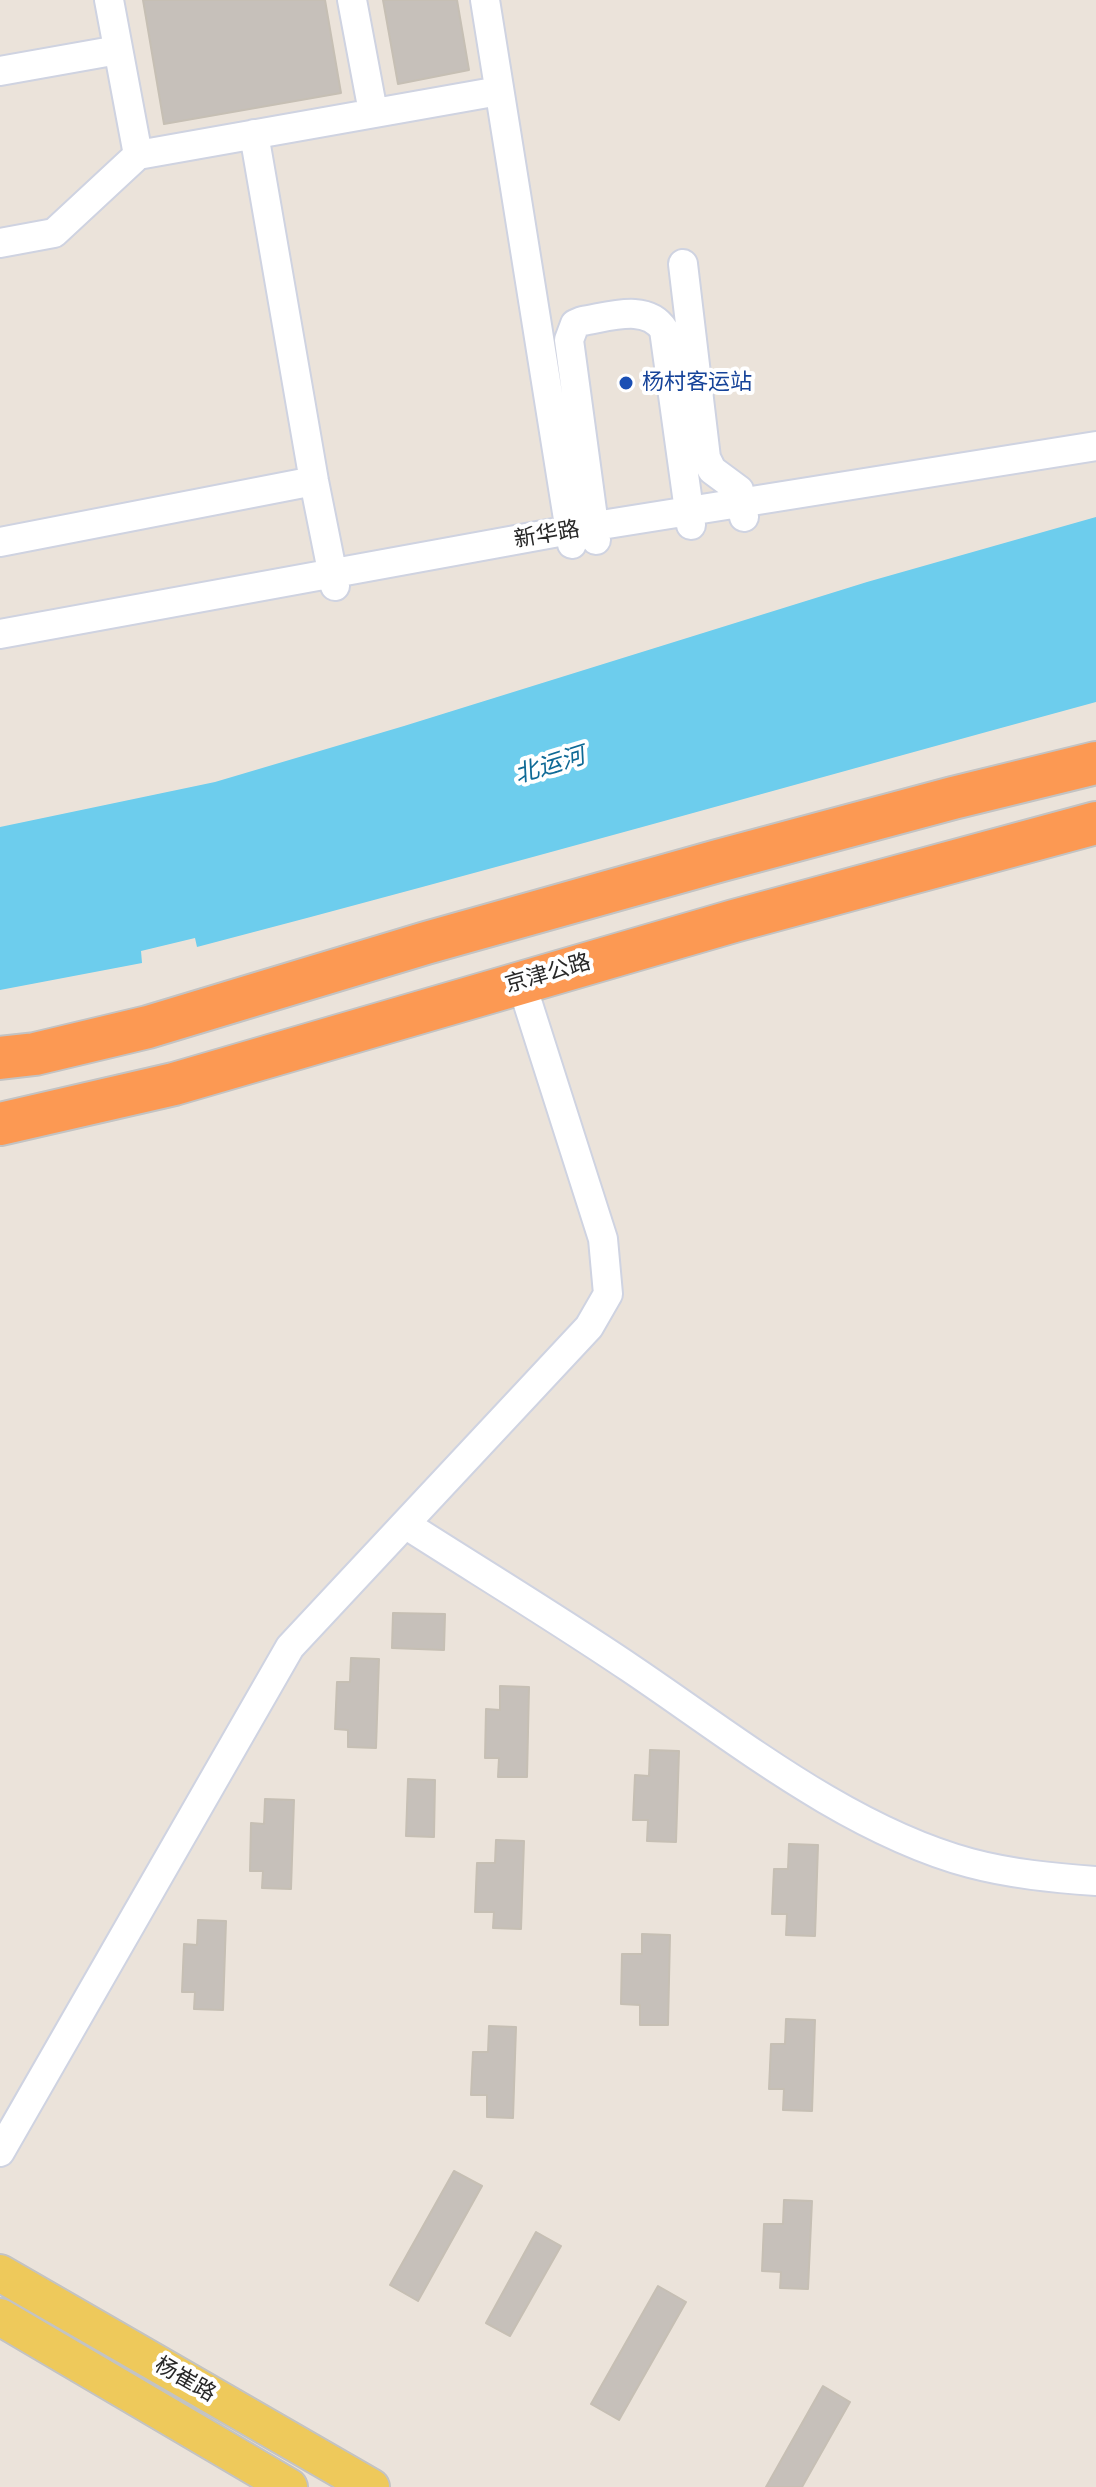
<!DOCTYPE html>
<html>
<head>
<meta charset="utf-8">
<style>
  body { margin:0 }
  canvas { display:block; background:#ebe3da }
</style>
</head>
<body>
<canvas width="1096" height="2487"></canvas>
<script>
const ctx = document.querySelector('canvas').getContext('2d');
ctx.lineJoin = 'round';
function fillPath(path, color) { ctx.fillStyle = color; ctx.fill(path, 'evenodd'); }
function stroke(path, color, width, dash) { ctx.strokeStyle = color; ctx.lineWidth = width; ctx.lineCap = dash ? 'butt' : 'round'; ctx.setLineDash(dash || []); ctx.stroke(path); }
function label(font, color, halo, rows, align = 'center') {
  ctx.font = font + ' Manrope,"Noto Sans SC",sans-serif'; ctx.lineWidth = 8; ctx.setLineDash([]); ctx.textBaseline = 'middle'; ctx.strokeStyle = halo; ctx.fillStyle = color; for (const [text, x, y, turn = 0] of rows) {
    ctx.save(); ctx.translate(x, y); ctx.rotate((+turn || 0) * Math.PI / 180); ctx.textAlign = isNaN(turn) ? turn : align; if (halo) ctx.strokeText(text, 0, 0); ctx.fillText(text, 0, 0); ctx.restore();
  }
}
fillPath(new Path2D(`
  M1096 517V702C796 784 498 868 197 947L195 938 141 951 142 963 0 990V827L215 782 404 726 867 582Z`), '#6dcded');
const building = new Path2D(`
  M143 0H325L341 93 164 124Z
  M383 0H457L469 70 398 84Z
  M393 1613 445 1614 444 1650 392 1648Z
  M351 1658 379 1659 376 1748 348 1747V1730L335 1729 337 1682H350Z
  M500 1686 529 1687 527 1777H498L499 1758H485L486 1709 500 1710Z
  M650 1750 679 1751 676 1842 647 1841 648 1820H633L635 1775 649 1776Z
  M408 1779 435 1780 434 1837 406 1836Z
  M265 1799 294 1800 291 1889 262 1888 263 1871H250L251 1823 264 1824Z
  M496 1840 524 1841 521 1929 493 1928 494 1912H475L477 1863H495Z
  M789 1844 818 1845 815 1936 786 1935 787 1914H772L774 1869H788Z
  M198 1920 226 1921 223 2010 194 2009 195 1992H182L184 1944 197 1945Z
  M642 1934 670 1935 668 2025H640V2005L621 2004 622 1954H642Z
  M786 2019 815 2020 812 2111 783 2110 784 2089H769L771 2044H785Z
  M489 2026 516 2027 513 2118 487 2117V2095H471L473 2052H488Z
  M454 2171 482 2186 418 2301 390 2285Z
  M784 2200 812 2201 808 2289 780 2288 781 2272 762 2271 764 2224H783Z
  M536 2232 561 2246 510 2336 486 2323Z
  M658 2286 686 2302 619 2420 591 2404Z
  M823 2386 850 2402 802 2487H766Z`);
fillPath(building, '#c6c0ba');
stroke(building, '#c6bfb4', 2);
const minor = new Path2D(`
  M109 0 138 155
  M352 0 373 112
  M485 0 572 544
  M0 71 118 50
  M254 134 314 481 335 586
  M0 243 54 233 138 155 499 91
  M683 264 706 458 712 470 739 490 744 517
  M596 540 569 340 575 324 582 321C609 317 647 303 664 330L691 525
  M0 542 314 481
  M0 634 570 530 1096 446
  M405 1524C480 1572 556 1618 630 1668 734 1738 848 1830 970 1863 1011 1874 1054 1878 1096 1881
  M0 2152 290 1647 589 1327 608 1294 603 1239 521 982`);
const major = new Path2D(`
  M0 2273 371 2487
  M0 2317 289 2487`);
const highway = new Path2D(`
  M0 1058 35 1054 148 1027 426 943 718 861 953 798 1096 763
  M0 1124 174 1084 734 921 1096 823`);
stroke(minor, '#cfd3e1', 32);
stroke(major, '#c3c3c3', 40);
stroke(highway, '#c3c3c3', 46);
stroke(minor, '#fff', 28);
stroke(major, '#eec95b', 36);
stroke(highway, '#fc9953', 42);
for (const [x, y, r, color] of [
  [626,383,8,"#1a4fb4"]
]) { const dot = new Path2D(); dot.arc(x, y, r, 0, 2 * Math.PI); ctx.fillStyle = color; ctx.fill(dot); stroke(dot, '#fff', 3); }
label('22px', '#164399', '#fff', [
  ["杨村客运站",642,383]
], 'left');
label('22px', '#282828', '#fff', [
  ["新华路",547,535,-10],
  ["京津公路",548,974,-16],
  ["杨崔路",185,2380,30]
]);
label('italic 24px', '#0f6a96', '#fff', [
  ["北运河",550,766,-17]
]);
</script>
</body>
</html>
